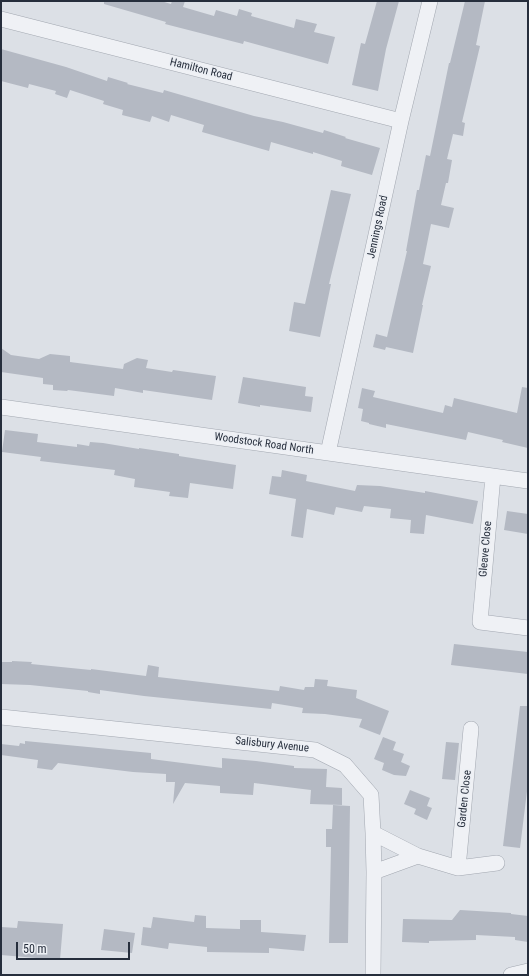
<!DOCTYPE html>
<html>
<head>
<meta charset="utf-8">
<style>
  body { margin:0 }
  #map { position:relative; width:529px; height:976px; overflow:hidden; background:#dce0e6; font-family:"Roboto Condensed",sans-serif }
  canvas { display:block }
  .frame { position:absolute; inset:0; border:2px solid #262e3c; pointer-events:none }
  .scale { position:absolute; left:16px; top:942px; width:114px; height:18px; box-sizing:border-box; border:2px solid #262e3c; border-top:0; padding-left:5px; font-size:12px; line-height:14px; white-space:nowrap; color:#262e3c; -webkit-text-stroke:3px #eceff4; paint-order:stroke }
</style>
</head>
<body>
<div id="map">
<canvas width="529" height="976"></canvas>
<div class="frame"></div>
<div class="scale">50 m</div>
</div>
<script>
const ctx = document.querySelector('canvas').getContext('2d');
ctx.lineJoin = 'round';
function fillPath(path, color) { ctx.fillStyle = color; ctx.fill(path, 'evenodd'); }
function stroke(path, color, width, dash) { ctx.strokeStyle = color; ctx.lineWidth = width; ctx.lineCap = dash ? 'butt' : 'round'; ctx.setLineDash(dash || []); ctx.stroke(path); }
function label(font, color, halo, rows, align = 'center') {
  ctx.font = font + ' "Roboto Condensed",sans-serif'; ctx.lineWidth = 3; ctx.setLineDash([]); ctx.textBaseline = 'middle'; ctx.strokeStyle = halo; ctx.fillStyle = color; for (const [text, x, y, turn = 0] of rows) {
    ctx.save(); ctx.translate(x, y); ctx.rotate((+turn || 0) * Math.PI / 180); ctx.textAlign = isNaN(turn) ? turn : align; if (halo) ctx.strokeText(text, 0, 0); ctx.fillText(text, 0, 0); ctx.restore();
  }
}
fillPath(new Path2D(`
  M104 1H161L171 4 172 1H185L183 7 214 16 216 10 237 16 239 9 252 13 251 16 294 28 296 19 317 24 314 32 335 37 328 64 244 41 243 44 165 24 166 22 104 4Z
  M377 1H399L386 49 378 91 352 85 361 43 365 44Z
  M465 1H485L476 45 480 46 462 122 465 123 463 136 453 134 447 159 452 160 448 183H446L441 205 454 208 449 228 431 224 423 264 431 266 422 305H423L413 353 386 347 385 350 373 347 376 334 387 337 407 251H406L417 190H419L426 155 430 156 449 63H450Z
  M1 49 66 67 107 81 108 77 128 83 127 84 163 93 164 90 254 116 283 122 323 133 324 130 346 137 345 138 380 148 372 175 341 166 342 161 313 152V154L271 142 269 151 202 132 204 125 171 115 169 122 152 116 150 122 122 115 123 110 103 104 104 101 70 90 67 98 55 94 56 91 29 84 28 88 1 81Z
  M331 190 351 194 329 284H331L320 337 289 331 294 302 305 304Z
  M1 348 11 355 39 359 50 354 70 356V362L123 369 124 364 137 358 148 360 146 368 172 372 173 370 216 376 212 400 143 390V393L115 388 114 396 68 390 67 391 53 390V385L43 384V378L1 372Z
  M243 377 306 387 305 396 313 397 311 412 260 405V407L238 403Z
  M522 387 528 388V448L502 442 503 440 468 432 466 440 386 424V428L369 424V423L361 421 363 409 358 408 362 388 375 391 373 397 443 413 445 405 452 407 454 398 517 413Z
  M5 430 38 434 37 442 77 447V444L89 446 90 442 103 443 139 449V448L179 454V456L236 465 233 489 190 483 188 498 169 496 170 492 134 487 135 479 114 475 115 470 40 461 41 457 2 452Z
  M282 470 307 475 306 481 355 491 357 485 380 486 425 493V491L478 501 473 524 426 515 424 534 410 533 411 520 390 518 391 509 364 506 362 512 336 507 334 515 307 509 303 538 291 536 296 499 269 494 272 476 281 477Z
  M507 511 528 514V534L504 530Z
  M454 644 528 652V674L451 665Z
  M12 661 32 662 31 664 91 670V669L146 676 148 665 159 667 158 677 279 691 280 686 304 690 305 687H314L315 679 328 680 327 686 357 690 356 698 389 711 380 735 359 727 362 719 325 714 302 713 303 708 272 703 271 709 144 696 100 690V694L88 692V691L30 685 1 684V662H12Z
  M520 706H528V783L520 848 503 846Z
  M383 737 396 742 393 750 404 754 401 762 410 766 406 776 394 775 382 770 384 763 374 759Z
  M25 741 151 753V759L222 768V758L256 761 294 766V768L327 769 326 787 342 788V805L310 804 311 790 254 783 253 795 220 793V786L185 783 173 804 175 782H166V774L133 772 58 763 52 770 37 768 38 760 1 755V744L19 746 20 743 25 744Z
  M446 742 459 743 455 780 442 779Z
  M410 790 430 798 427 806 432 808 427 820 414 814 416 809 404 804Z
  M333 805 350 806 348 943H329L331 847H326V829H332Z
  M460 910 511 913V914L528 916V942L515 940V937L476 935V940L429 941V943L402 942 403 919 452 920Z
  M195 915 206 916V928L240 929V920H261V932L306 935 304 951 269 948V953L207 952V947L169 943 168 949 141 945 143 927 151 928 153 917 194 922Z
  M18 921 63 924 60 960 1 955V927L17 928Z
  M104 929 135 933 132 953 101 950Z`), '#b4b9c3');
const minor = new Path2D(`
  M1 19 401 121
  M1 407 528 481
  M328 453 401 121 430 1
  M493 476 480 622 528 628
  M1 717 315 750 345 765 371 795 373 833 374 872 373 975
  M373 833 418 856
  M458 868 471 729
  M374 872 418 856 458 868 497 863
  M511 975 528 971`);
stroke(minor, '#a2a7b0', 16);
stroke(minor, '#eff1f5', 15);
label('11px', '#262e3c', '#eceff4', [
  ["Hamilton Road",201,70,14],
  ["Jennings Road",378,227,-78],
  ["Woodstock Road North",264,444,8],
  ["Gleave Close",486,549,-85],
  ["Salisbury Avenue",272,745,6],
  ["Garden Close",465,799,-84]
]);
</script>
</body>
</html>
